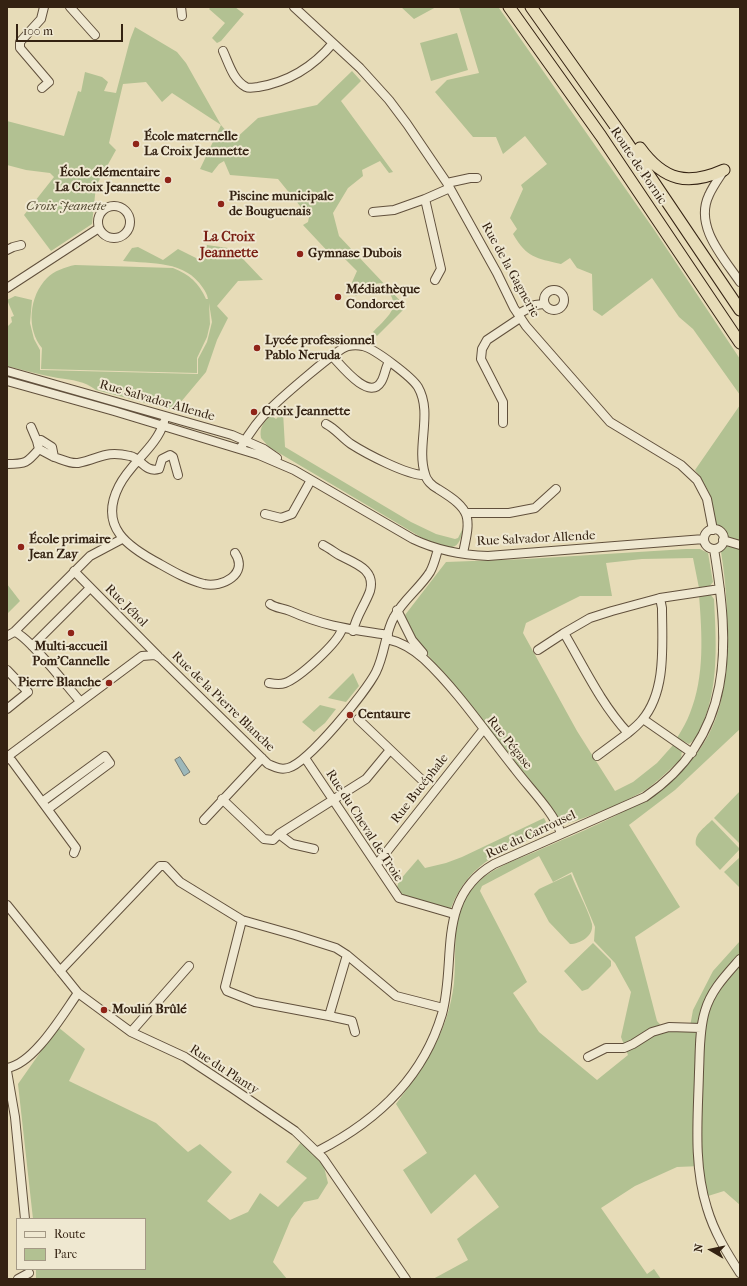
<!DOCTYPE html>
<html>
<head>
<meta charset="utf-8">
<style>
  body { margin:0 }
  #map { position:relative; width:747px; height:1286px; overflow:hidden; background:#e7dcb8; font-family:"IM FELL French Canon",serif }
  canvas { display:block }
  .frame { position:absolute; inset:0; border:8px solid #342212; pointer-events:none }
  .legend { position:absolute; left:16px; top:1218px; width:130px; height:52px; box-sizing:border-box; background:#efe8d1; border:1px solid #a49985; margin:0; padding:5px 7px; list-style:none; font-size:12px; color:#342212 }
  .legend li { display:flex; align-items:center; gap:8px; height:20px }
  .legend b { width:20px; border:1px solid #a49985 }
  .north { position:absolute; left:691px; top:1230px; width:40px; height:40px; -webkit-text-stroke:3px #efe8d1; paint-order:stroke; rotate:279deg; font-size:11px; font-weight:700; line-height:16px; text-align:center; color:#342212 }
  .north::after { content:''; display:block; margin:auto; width:14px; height:18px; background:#342212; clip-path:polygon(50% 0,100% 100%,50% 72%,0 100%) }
  .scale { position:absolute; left:16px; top:24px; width:107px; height:18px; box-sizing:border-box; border:2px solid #342212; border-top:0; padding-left:5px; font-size:12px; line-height:14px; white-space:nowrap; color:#342212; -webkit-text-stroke:3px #efe8d1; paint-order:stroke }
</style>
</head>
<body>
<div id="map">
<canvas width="747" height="1286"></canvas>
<div class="frame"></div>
<ul class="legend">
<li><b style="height:5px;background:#efe8d1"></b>Route</li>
<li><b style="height:11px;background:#b2c192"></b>Parc</li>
</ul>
<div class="north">N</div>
<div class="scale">100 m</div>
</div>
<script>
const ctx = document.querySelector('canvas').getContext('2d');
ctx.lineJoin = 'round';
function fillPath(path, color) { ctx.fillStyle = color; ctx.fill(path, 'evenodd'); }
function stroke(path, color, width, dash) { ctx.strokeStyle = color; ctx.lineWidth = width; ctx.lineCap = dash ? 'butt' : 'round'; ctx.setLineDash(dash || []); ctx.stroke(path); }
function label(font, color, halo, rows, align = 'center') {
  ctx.font = font + ' "IM FELL French Canon",serif'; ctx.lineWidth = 4; ctx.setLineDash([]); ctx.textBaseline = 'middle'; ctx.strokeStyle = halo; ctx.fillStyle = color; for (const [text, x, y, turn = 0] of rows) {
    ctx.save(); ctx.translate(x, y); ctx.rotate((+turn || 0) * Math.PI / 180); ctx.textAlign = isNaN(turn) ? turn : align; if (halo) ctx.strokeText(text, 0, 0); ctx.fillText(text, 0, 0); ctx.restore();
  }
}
fillPath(new Path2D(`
  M211 7H235L244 14 221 41 217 43 212 38 225 23 209 9Z
  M401 7H436L414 19Z
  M459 7 499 8 655 231 740 359V395L693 329 679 317 652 278 602 316 593 310 592 274 577 268 570 258 561 264C536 258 527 258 513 234L517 229 510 218 523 189 521 185 547 164 525 136 503 154 496 137H473L435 92 447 80 479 73Z
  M135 27 177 52 186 63 221 125 234 140 258 118 317 105 352 71 361 81 341 101 393 172 389 173 380 161 362 170 363 176 348 188 333 213 339 236 406 307 377 336 373 332C391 313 404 306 381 283L368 285 356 296 349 289 357 271 344 258 332 256 303 225 308 222 309 217 278 179 230 175 224 161 219 164 212 173 200 169 221 125 172 93 162 102 146 82 123 84 109 143 116 150 96 186 92 224 51 251 24 215 54 177 50 173 26 170 7 165V121L64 136 78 91 81 92 85 72 102 77 108 82 104 91 116 93 130 40Z
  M457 33 468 70 431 81 420 43Z
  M207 245 228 248 244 260 263 280 238 281 217 306 228 318 217 340 206 372 180 403 199 413 210 416 208 419 96 390C84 381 73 380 58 378 41 375 24 370 7 366V327L12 322 11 317 14 316 7 300 15 296 32 300 30 323 34 339 40 350V370L198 374V359L207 342 212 322 209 303 210 324 207 337 197 358V373L41 369 42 348C26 329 29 296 47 278 54 271 65 267 75 265L173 268C189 274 199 283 206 299H208C207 294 205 291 203 288 185 260 152 264 123 261L132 248 138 247 163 260 178 249 200 260Z
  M740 405V729L675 790 629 825 680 907 635 937 657 1021 666 1031 689 1032 693 1010 713 971 740 941V1205L724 1191 708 1196 701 1166 677 1167 635 1186 601 1208 647 1274 654 1269 661 1279H433L468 1260 457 1239 499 1207 475 1174 431 1214 403 1170 427 1153 396 1104C425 1065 448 1033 454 983 457 953 451 921 468 894 483 871 511 862 535 852 610 818 704 789 722 696 727 671 727 646 727 620 727 584 721 546 713 510 711 503 710 493 706 487 703 481 699 476 695 470ZM539 856 553 882 572 872 595 927 594 941 615 963 631 992 621 1037 628 1055 597 1080 539 1032 513 993 527 982 480 891 482 886Z
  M283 412 285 447 411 522 436 534 455 539 458 538 463 528C459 554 450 548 429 542L269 447 261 438C259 427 264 422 271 415L276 419Z
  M686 549H700L708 553 713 582 709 587 699 588 693 558 642 559 606 563 612 596H580L526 623 523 633 577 731 615 791 633 782 657 763 674 744 682 750 681 759C671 768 661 778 651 786 638 797 579 822 563 824L504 747 413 637 405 615 446 562 526 559Z
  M7 584 20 601 7 614Z
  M710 594 714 599C716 640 719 681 704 721 700 729 697 739 689 744L677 738C682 730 687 721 690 713 705 676 702 634 699 595Z
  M353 673 359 686 346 702 328 698Z
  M320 705 336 709 325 723 314 732 302 722Z
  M740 791V844L714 818Z
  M544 818 550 830C506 851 471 858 451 908L448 909 400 894 397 887 399 881 418 859 425 868 446 863 462 857Z
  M712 820 740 849 720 870 696 845C694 834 704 828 712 820Z
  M740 857V888L724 872Z
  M571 874C576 888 589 911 592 924 594 936 580 944 570 944L549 922 534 894 539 889Z
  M593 943 611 961V966L588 989 582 991 564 971Z
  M58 1027 85 1049 69 1081 156 1123 188 1152 200 1144 232 1172 207 1201 230 1220 248 1212 260 1193 278 1207 307 1178 286 1162 302 1141 323 1163 328 1183 318 1199 304 1202 291 1219 273 1262 287 1279H36V1269H145V1219H33L18 1084Z`), '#b2c192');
const water = new Path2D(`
  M180 757 190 772 184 776 175 760Z`);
fillPath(water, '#9db8ba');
stroke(water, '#737c77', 1);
const minor = new Path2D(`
  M70 7 95 35
  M181 7 182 16
  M294 7 360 68 389 100 407 124 447 183 497 273 514 308 526 326 610 422 681 465 697 480 707 499 713 530
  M223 51C229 64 233 80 246 87 250 89 255 87 258 87 288 82 314 66 333 43
  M42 88 49 82 20 48V42L41 19 44 7
  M724 170C719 178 713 186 709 195 694 226 723 257 740 282
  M447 183 470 178H477
  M98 222a16 16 0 1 1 32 0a16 16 0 1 1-32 0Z
  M373 212 394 210 425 199
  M7 250 13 247 21 245
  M435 280 441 269 425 199 450 188
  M7 288 99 228
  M544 300a10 10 0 1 1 20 0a10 10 0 1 1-20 0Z
  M518 314 535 305 544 304
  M332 356C340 364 369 402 381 382 385 376 385 368 389 362
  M7 371 232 435 264 449 277 458
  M7 381 114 411 259 455 294 470 413 539C436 550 462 555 488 556L704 539
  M164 422C156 448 131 462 119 486 98 527 128 547 160 564 174 572 188 580 204 584 222 588 249 574 235 553
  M503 423V402L481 359 482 349 487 340 520 318
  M326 424C336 429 342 438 351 444 365 453 408 476 425 475
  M31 427 37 441
  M41 440 52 447 54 457 39 449 37 441Z
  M240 449C248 435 259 419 271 408 281 398 338 348 348 346 353 345 358 345 363 346 375 349 412 377 418 387 433 413 416 446 425 474 426 480 432 486 438 489 472 510 471 516 463 553
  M54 457C61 459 70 464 78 463 100 459 104 450 130 456 141 458 145 473 159 469L162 459 170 455 173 457 178 475
  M7 464C26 464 27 463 39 449
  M466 513H509L535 508 556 489
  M265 514 281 518 292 514 311 480
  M704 539a10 10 0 1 1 20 0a10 10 0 1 1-20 0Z
  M723 540 740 545
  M323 545C329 548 334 552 339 555 354 563 376 569 370 591 365 605 356 616 353 631
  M74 571 158 656
  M660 598 662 608C662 643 667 691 642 720 638 725 633 729 628 733 601 704 584 667 564 633L590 618 612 611 660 598 720 589
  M270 604C275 608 283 608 290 611 326 627 350 629 388 635
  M397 610 412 640 423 653
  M14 632C27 634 69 689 80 701
  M7 636 14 632 90 556 122 539
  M387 639C401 642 413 649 424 659 458 691 486 733 515 769 530 789 552 810 561 833
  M32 646 90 588
  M538 650 564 633
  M7 670 28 692 7 709
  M269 683C274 684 280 685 285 683 299 678 338 643 342 629
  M358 719 422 780
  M643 719 692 753
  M597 756 628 733
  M7 757 142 656 155 655 160 658 268 764C275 767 280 770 288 768 308 763 366 692 376 672 385 654 385 633 394 617 403 600 420 588 430 572 434 565 436 556 438 549
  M7 757 12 761 76 848 74 853
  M305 758 399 898 454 914
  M222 799 264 839 273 840 279 834 366 779 390 750
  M42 802 105 756 110 763 48 809
  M204 820 262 758
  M279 834 292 844 314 849
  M377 864 483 730
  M7 905 78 993 131 1032 185 1057 232 1088 295 1131 323 1158 406 1279
  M242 920 225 987 227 991 255 1002 329 1016 347 955
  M740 959C726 975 711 990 705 1011 699 1031 700 1052 699 1072 698 1117 693 1164 707 1208 714 1232 727 1253 740 1273
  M60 971 160 866H165L180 882 242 920 295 935 336 948 347 955 396 996 443 1008
  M329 1016 352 1021 355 1032
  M131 1032 189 966
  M588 1057 606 1048H624L633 1044 652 1032 669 1027 701 1028
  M7 1068C34 1064 63 1014 78 993
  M7 1071 15 1117 25 1219
  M318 1151C375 1122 423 1078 442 1014 457 960 435 898 494 864L645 797C735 736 730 645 714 549
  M18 1279 29 1273`);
const highway = new Path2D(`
  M509 7 601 136 740 343
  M531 7 626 141 740 310
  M640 148C664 181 688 186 724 170`);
stroke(minor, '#61503c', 10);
stroke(highway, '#342212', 13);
stroke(minor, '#efe8d1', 8);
stroke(highway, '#e7dcb8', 11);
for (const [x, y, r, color] of [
  [136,144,4,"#8f2418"],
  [168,180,4,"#8f2418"],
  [221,204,4,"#8f2418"],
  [300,254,4,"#8f2418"],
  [338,297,4,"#8f2418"],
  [257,348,4,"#8f2418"],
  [254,412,4,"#8f2418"],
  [21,547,4,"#8f2418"],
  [71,633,4,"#8f2418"],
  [109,683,4,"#8f2418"],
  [350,715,4,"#8f2418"],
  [104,1010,4,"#8f2418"]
]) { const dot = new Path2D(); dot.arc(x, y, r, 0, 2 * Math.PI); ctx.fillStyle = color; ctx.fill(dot); stroke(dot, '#efe8d1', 1.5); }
label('bold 13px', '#342212', '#efe8d1', [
  ["École maternelle",144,137],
  ["La Croix Jeannette",144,152],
  ["École élémentaire",160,173,"right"],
  ["La Croix Jeannette",160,188,"right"],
  ["Piscine municipale",229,197],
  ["de Bouguenais",229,212],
  ["Gymnase Dubois",308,254],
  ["Médiathèque",346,290],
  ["Condorcet",346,305],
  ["Lycée professionnel",265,341],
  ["Pablo Neruda",265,356],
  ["Croix Jeannette",262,412],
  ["École primaire",29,540],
  ["Jean Zay",29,555],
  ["Multi-accueil",71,647,"center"],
  ["Pom'Cannelle",71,662,"center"],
  ["Pierre Blanche",101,683,"right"],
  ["Centaure",358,715],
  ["Moulin Brûlé",112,1010]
], 'left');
label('13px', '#342212', '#efe8d1', [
  ["Route de Pornic",638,166,56],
  ["Rue de la Gagnerie",510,270,61],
  ["Rue Salvador Allende",157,401,16],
  ["Rue Salvador Allende",536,539,-3],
  ["Rue Jéhol",126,606,45],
  ["Rue de la Pierre Blanche",223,702,44],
  ["Rue Pégase",509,743,51],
  ["Rue Bucéphale",420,789,-52],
  ["Rue du Cheval de Troie",364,826,57],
  ["Rue du Carrousel",531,835,-25],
  ["Rue du Planty",224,1070,33]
]);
label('italic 13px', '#544a32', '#efe8d1', [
  ["Croix Jeanette",66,207]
]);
label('bold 14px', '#7a1f14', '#efe8d1', [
  ["La Croix",229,238],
  ["Jeannette",229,254]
]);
</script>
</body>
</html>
